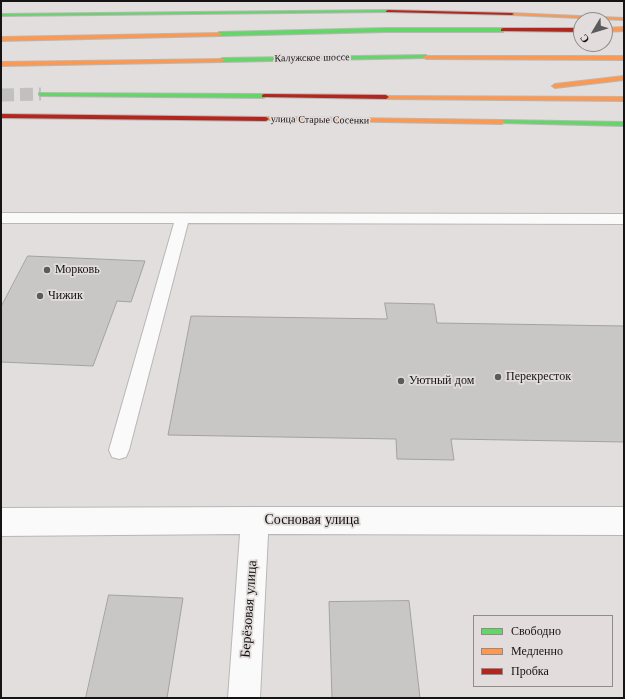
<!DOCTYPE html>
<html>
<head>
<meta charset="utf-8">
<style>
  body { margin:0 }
  #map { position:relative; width:625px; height:699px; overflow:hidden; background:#e1dedd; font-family:"Libre Baskerville",serif }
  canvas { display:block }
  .frame { position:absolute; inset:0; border:2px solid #151313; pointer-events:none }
  .legend { position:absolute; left:473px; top:615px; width:140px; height:72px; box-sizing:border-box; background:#e2dddc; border:1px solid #908c8c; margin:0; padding:5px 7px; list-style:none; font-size:12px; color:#151313 }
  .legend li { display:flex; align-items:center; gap:8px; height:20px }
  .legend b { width:20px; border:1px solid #908c8c }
  .north { position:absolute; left:573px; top:12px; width:40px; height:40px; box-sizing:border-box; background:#e2dddc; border:1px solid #908c8c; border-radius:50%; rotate:232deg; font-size:11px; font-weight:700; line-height:16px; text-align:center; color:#151313 }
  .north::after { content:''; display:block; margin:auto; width:14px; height:18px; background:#5c5a5a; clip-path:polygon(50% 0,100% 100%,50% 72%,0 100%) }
</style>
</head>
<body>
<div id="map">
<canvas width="625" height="699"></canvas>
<div class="frame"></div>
<ul class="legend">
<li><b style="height:5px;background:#63d668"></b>Свободно</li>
<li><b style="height:5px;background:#ff974d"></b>Медленно</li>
<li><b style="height:5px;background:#b3261e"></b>Пробка</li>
</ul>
<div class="north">С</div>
</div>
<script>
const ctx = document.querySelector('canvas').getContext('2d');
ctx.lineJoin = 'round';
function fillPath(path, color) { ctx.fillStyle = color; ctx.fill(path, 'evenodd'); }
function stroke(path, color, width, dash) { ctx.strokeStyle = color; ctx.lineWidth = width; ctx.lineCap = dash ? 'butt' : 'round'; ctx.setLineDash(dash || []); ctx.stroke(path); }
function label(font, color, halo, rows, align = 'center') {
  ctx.font = font + ' "Libre Baskerville",serif'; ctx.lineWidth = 3.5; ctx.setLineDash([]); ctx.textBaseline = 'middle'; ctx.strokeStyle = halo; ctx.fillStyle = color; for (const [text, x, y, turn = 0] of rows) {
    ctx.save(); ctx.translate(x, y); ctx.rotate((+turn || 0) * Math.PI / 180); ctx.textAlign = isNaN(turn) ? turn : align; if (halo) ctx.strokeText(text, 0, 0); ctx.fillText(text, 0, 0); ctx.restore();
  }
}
const building = new Path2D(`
  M28 256 145 261 131 302 117 301 93 366 1 362V307Z
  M385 303 434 304 437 323 624 326V442L451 439 454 460 397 459 396 439 168 435 191 316 387 319Z
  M109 595 183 598 167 698H86Z
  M409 601 420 698H332L329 602Z`);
fillPath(building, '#c9c7c6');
stroke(building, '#a3a2a1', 1);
stroke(new Path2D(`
  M1 95 41 94`), '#c2c0bf', 13, [13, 6]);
const lane = new Path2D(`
  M1 213 624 214V224L188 223 129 450 126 457 119 459 112 457 109 450 174 223H1Z`);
const street = new Path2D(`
  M255 507H624V535L268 534 260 698H228L240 534 1 536V508Z`);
const fast = new Path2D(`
  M390 10V11L388 12 1 16V14Z
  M386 28H503L506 30 503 32H386L219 36 216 34 219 32Z
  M426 55 429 57 428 58 222 62 219 60 222 58Z
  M39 93 264 94 267 96 264 98 41 96 39 95Z
  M502 120 624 122V126L500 123V121Z`);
const slow = new Path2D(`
  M510 13 624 18V20L512 15H510Z
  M624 27V31L605 32V28Z
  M221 33 222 34 219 36 1 41V37Z
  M424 56H624V60L426 59 423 57Z
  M224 59 225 60 222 62 1 66V62Z
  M624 76V80L555 88 552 86 555 84Z
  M384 96 624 97V101L386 99 384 98Z
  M266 117 502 120 505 122 502 124 264 120 263 119Z`);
const jam = new Path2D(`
  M388 10 512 13 514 14 512 15 386 12V11Z
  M503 28H581V32L501 31V29Z
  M264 94 386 95 389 97 386 99 262 97V95Z
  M1 114 266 117 269 119 266 121 1 118Z`);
stroke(lane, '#b9b7b6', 2);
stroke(street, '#b9b7b6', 2);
stroke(fast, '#b9b7b6', 2);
stroke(slow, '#b9b7b6', 2);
stroke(jam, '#b9b7b6', 2);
fillPath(lane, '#fafafa');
fillPath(street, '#fafafa');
fillPath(fast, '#63d668');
fillPath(slow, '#ff974d');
fillPath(jam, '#b3261e');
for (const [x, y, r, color] of [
  [47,270,4,"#5c5a5a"],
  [40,296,4,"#5c5a5a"],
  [498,377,4,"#5c5a5a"],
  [401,381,4,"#5c5a5a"]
]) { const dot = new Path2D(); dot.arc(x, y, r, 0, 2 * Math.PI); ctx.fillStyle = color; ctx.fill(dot); stroke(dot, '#e2dddc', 1.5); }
label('10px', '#151313', '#e2dddc', [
  ["Калужское шоссе",312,58,-1],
  ["улица Старые Сосенки",320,120,1]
]);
label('12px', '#151313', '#e2dddc', [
  ["Морковь",55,270],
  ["Чижик",48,296],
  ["Перекресток",506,377],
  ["Уютный дом",409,381]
], 'left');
label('14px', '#151313', '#e2dddc', [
  ["Сосновая улица",312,520],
  ["Берёзовая улица",249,609,-86]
]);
</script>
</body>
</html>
